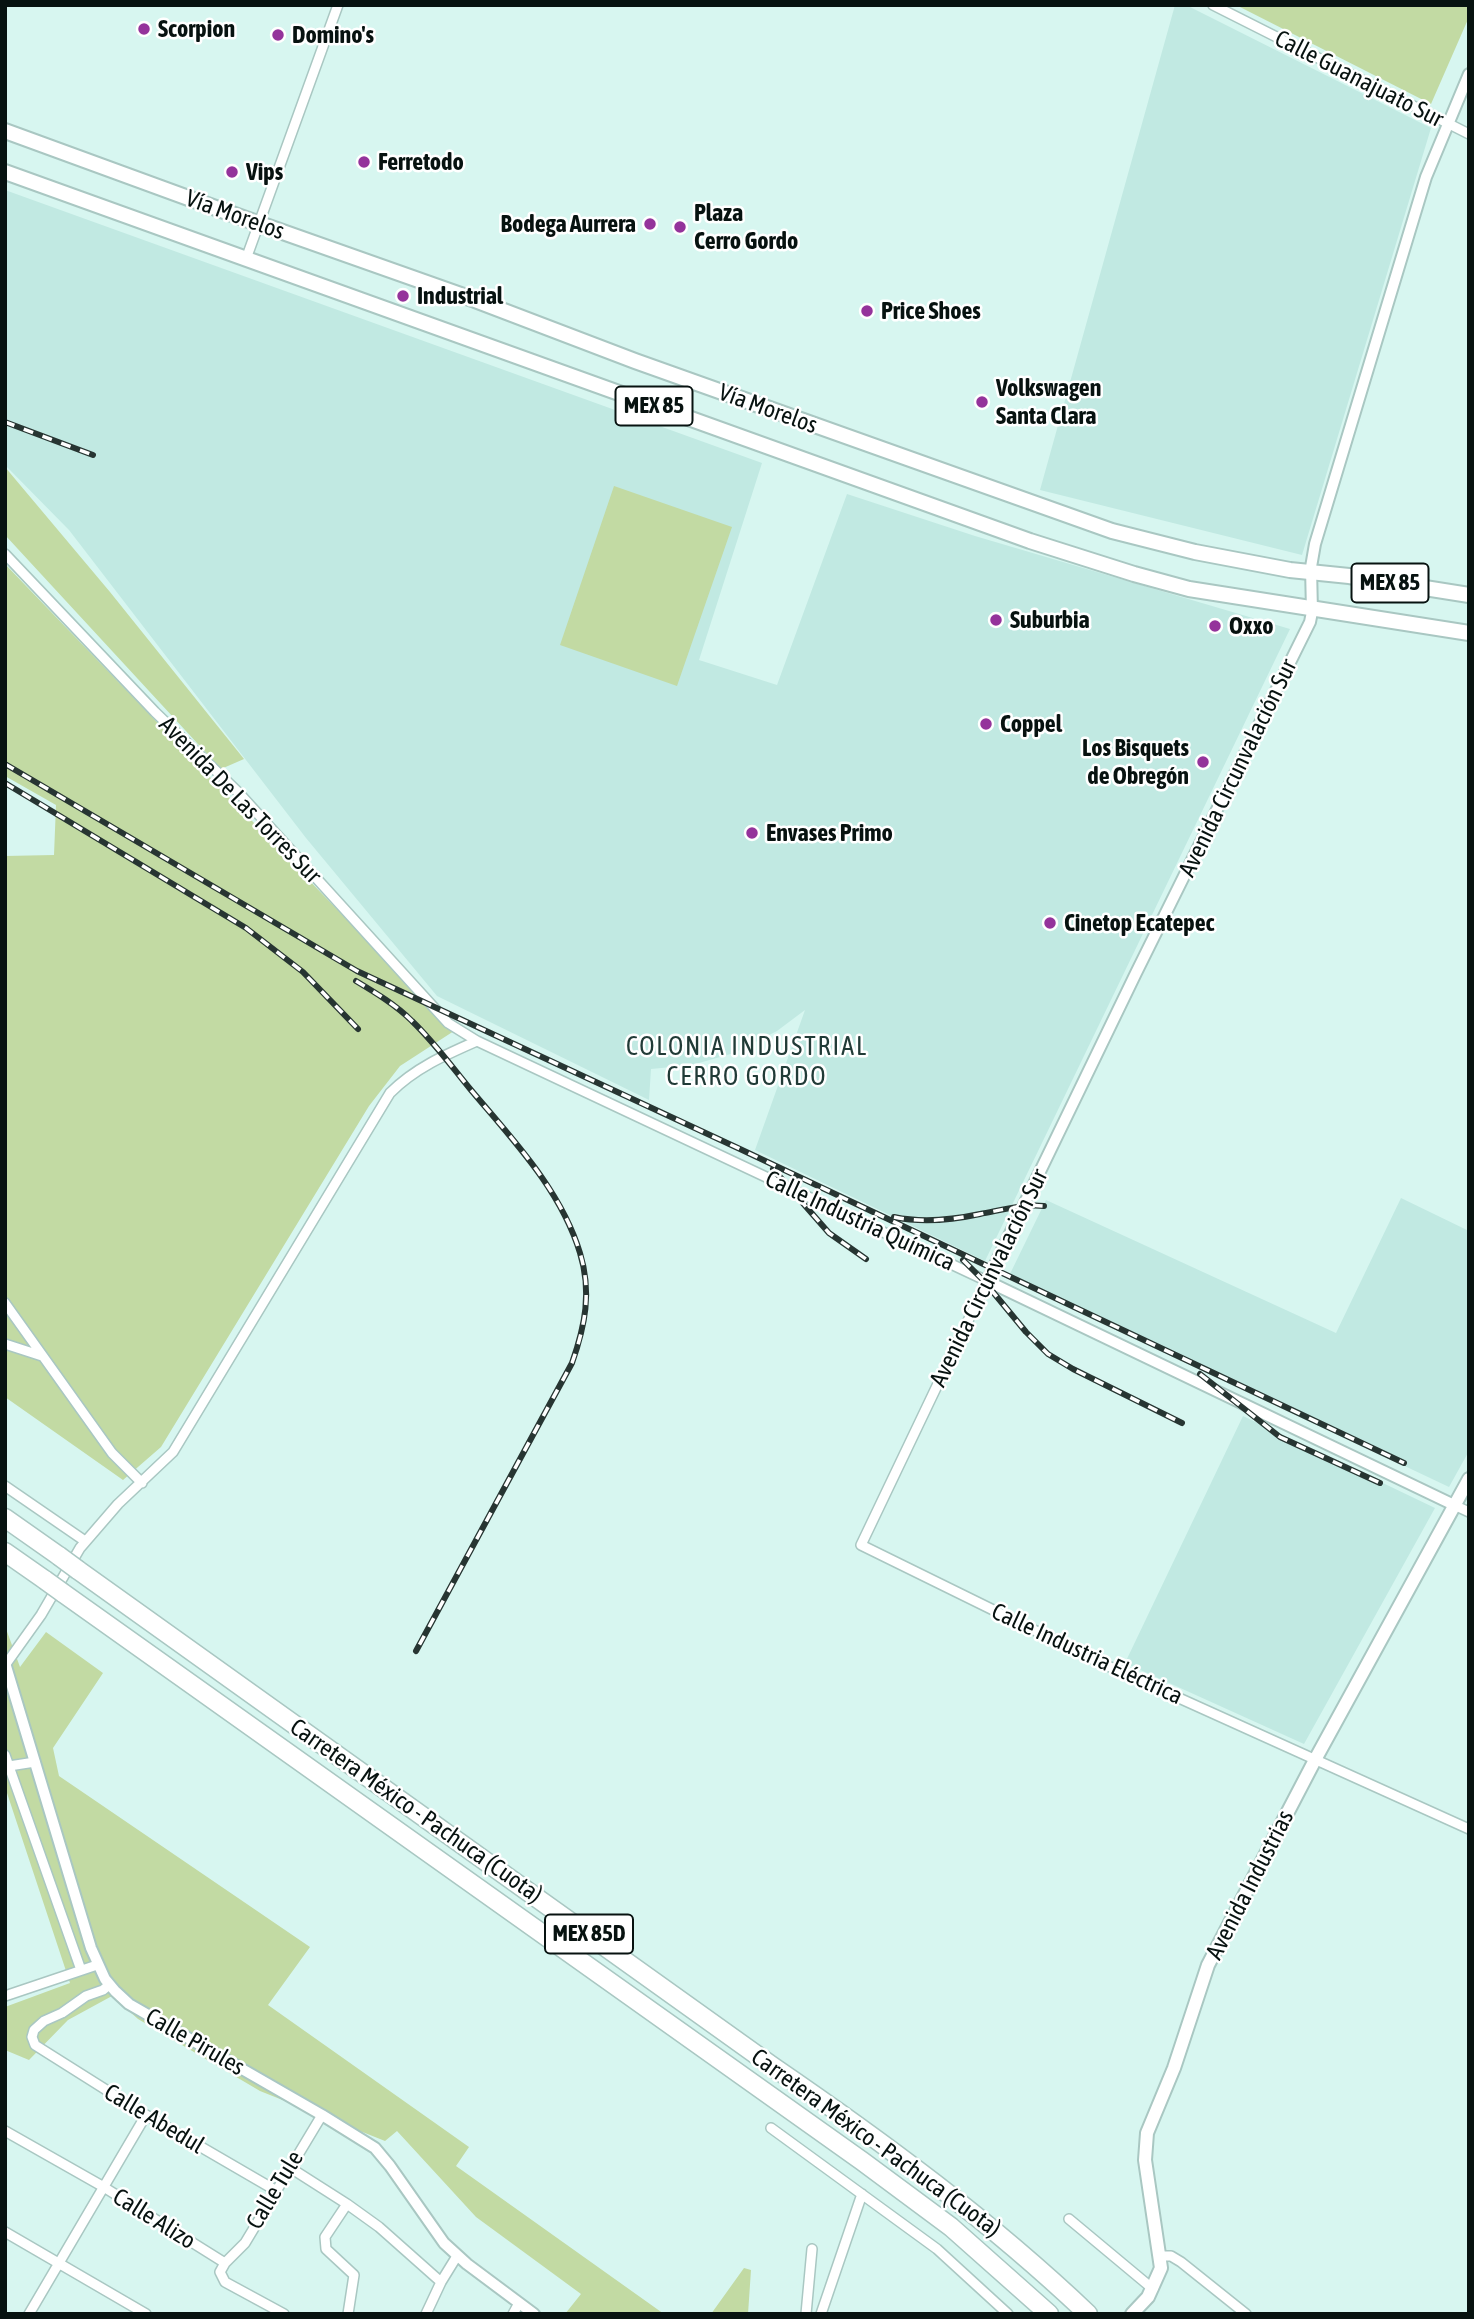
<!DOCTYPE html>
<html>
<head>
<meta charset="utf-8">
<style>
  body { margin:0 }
  #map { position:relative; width:1474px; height:2319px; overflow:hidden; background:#d7f6f0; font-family:"Asap Condensed",sans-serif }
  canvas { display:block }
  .frame { position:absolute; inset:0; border:7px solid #071210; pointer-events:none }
</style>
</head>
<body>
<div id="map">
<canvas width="1474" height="2319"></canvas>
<div class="frame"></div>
</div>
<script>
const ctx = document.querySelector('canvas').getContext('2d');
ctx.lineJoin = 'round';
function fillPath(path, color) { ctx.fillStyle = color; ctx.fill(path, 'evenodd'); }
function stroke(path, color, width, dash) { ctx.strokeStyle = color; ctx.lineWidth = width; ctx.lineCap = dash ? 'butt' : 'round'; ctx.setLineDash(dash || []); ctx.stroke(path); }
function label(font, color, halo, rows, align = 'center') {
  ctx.font = font + ' "Asap Condensed",sans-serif'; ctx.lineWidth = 5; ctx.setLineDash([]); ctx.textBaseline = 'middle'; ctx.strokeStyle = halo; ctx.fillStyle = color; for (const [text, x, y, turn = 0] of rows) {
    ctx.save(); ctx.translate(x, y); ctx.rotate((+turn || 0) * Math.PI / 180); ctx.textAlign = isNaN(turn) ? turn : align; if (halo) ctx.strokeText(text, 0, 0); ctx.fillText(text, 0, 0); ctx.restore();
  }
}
fillPath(new Path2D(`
  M1175 5H1186L1431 128 1302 555 1040 490Z
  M5 190 762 463 699 660 777 685 847 494 975 536 1290 629 985 1261 755 1150 805 1010 777 1031 734 1053 692 1065 651 1069 649 1100 437 996 306 838 69 530 5 465Z
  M1401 1198 1469 1231V1451L1449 1487 1008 1278 1046 1200 1336 1333Z
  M1243 1416 1435 1508 1304 1744 1125 1663Z`), '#c1e9e2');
fillPath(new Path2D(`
  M1236 5H1469V17L1431 104Z
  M5 467 110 592 244 759 221 769 5 535Z
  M614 486 732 527 677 686 560 645Z
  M5 564 454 1031 400 1066 369 1106 161 1447 123 1480 5 1397V856L54 855 56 805 5 776Z
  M5 1626 20 1667 46 1632 103 1673 53 1748 59 1776 310 1947 268 2005 469 2147 456 2166 664 2314H565L581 2294 476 2217 397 2131 385 2141 260 2091 138 2019 112 1996 68 2020 29 2060 5 2050V2007L70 1983 5 1787Z
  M744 2268 751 2270 748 2314H711Z`), '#c2daa3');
const minor = new Path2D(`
  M1213 5 1469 134
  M246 259 338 5
  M5 554 155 712 238 792 448 1023 477 1041 987 1281 861 1545 1097 1661 1469 1829
  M5 1303 112 1453 142 1483
  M5 1344 42 1356
  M5 1486 85 1541
  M1454 1505 1469 1512
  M6 1664 41 1615 80 1548 118 1504 173 1452 390 1093C415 1068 445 1055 477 1041
  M5 1755 81 1970
  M9 1766 35 1762
  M109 1985 103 1990 86 1996 62 2013 44 2021 34 2030 32 2037 35 2045 146 2115 275 2190
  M5 1996 97 1965
  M771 2128 937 2249 1008 2314
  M5 2131 102 2186 225 2263 220 2272 225 2282 284 2314
  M289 2167 347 2204 379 2227 441 2282
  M347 2204 325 2237 326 2249 354 2275 348 2314
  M1069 2219 1153 2289
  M5 2232 146 2314
  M1161 2256H1171L1181 2262 1246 2314
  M225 2263 245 2243 322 2115
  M29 2314 146 2115
  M426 2314 441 2282 457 2256
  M513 2314 519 2303
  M806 2314 812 2249
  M821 2314 862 2194`);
const tertiary = new Path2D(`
  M1454 1505 987 1281 1136 973 1310 622 1312 612 1311 567 1315 544 1426 177 1469 74
  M5 1663 91 1948 105 1979 115 1991 129 2004 322 2115 375 2148 390 2166 444 2243 467 2264 534 2314`);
const secondary = new Path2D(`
  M1132 2314 1148 2297 1161 2268 1145 2160 1147 2133 1174 2068 1208 1965 1316 1758 1469 1479`);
const primary = new Path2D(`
  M5 131 243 218 475 300 635 361 1112 531 1195 552 1290 570 1349 576 1469 595
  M5 172 1030 541 1134 574 1189 589 1469 633`);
const motorway = new Path2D(`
  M5 1518 59 1556
  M5 1552 45 1580
  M78 1570 772 2066C883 2142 990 2221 1088 2314
  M63 1593 862 2161 951 2227 1049 2314`);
stroke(minor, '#a9c7c2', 12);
stroke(tertiary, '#a9c7c2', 14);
stroke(secondary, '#a9c7c2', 16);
stroke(primary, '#a9c7c2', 18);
stroke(motorway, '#a9c7c2', 21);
stroke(minor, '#fff', 9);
stroke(tertiary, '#fff', 10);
stroke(secondary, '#fff', 12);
stroke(primary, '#fff', 14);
stroke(motorway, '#fff', 18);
const rail = new Path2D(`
  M5 422 93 455
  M5 764 357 971 740 1149 1404 1463
  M5 783 246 928 303 972 358 1029
  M356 981C376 993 396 1005 412 1021 434 1042 452 1067 471 1090 513 1140 561 1190 580 1253 592 1292 585 1326 572 1363L416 1651
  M773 1169 829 1233 866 1259
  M894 1217C922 1223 952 1220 980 1214 1002 1210 1022 1204 1044 1206
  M963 1260 983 1280 1026 1332 1048 1354 1073 1369 1182 1423
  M1200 1374 1280 1437 1380 1483`);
stroke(rail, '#273532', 6);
stroke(rail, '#fff', 3.5, [10]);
const motorwayBridge = new Path2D(`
  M59 1556 78 1570
  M45 1580 63 1593`);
stroke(motorwayBridge, '#a9c7c2', 21, []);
stroke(motorwayBridge, '#fff', 18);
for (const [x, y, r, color] of [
  [144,29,7,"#94339b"],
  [278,35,7,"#94339b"],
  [364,162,7,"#94339b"],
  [232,172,7,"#94339b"],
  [650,224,7,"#94339b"],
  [680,227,7,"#94339b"],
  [403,296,7,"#94339b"],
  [867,311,7,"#94339b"],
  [982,402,7,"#94339b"],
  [996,620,7,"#94339b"],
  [1215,626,7,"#94339b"],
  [986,724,7,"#94339b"],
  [1203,762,7,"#94339b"],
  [752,833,7,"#94339b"],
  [1050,923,7,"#94339b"]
]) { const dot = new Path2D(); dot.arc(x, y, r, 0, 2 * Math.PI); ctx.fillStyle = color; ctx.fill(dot); stroke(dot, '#fff', 2.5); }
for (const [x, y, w] of [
  [654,406,77],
  [1390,583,77],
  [589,1934,88]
]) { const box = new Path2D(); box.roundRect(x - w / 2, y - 19.5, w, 39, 5); ctx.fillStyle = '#fff'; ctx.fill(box); stroke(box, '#071210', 2); }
label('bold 23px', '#071210', null, [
  ["MEX 85",654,406],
  ["MEX 85",1390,583],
  ["MEX 85D",589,1934]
]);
label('bold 24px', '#071210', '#fff', [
  ["Scorpion",158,29],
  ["Domino's",292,35],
  ["Ferretodo",378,162],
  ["Vips",246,172],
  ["Plaza",694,213],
  ["Cerro Gordo",694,241],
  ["Bodega Aurrera",636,224,"right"],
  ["Industrial",417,296],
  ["Price Shoes",881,311],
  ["Volkswagen",996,388],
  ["Santa Clara",996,416],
  ["Suburbia",1010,620],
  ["Oxxo",1229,626],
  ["Coppel",1000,724],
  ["Los Bisquets",1189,748,"right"],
  ["de Obregón",1189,776,"right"],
  ["Envases Primo",766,833],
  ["Cinetop Ecatepec",1064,923]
], 'left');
label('24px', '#071210', '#fff', [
  ["Calle Guanajuato Sur",1359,79,27],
  ["Vía Morelos",235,215,20],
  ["Vía Morelos",768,409,20],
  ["Avenida Circunvalación Sur",1238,768,-64],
  ["Avenida De Las Torres Sur",240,800,46],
  ["Calle Industria Química",860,1221,25],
  ["Avenida Circunvalación Sur",989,1278,-64],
  ["Calle Industria Eléctrica",1087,1654,25],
  ["Carretera México - Pachuca (Cuota)",416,1811,35],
  ["Avenida Industrias",1250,1885,-63],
  ["Calle Pirules",195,2042,30],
  ["Calle Abedul",154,2119,31],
  ["Carretera México - Pachuca (Cuota)",876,2143,36],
  ["Calle Tule",275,2190,-59],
  ["Calle Alizo",154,2219,32]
]);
ctx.letterSpacing = '2px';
label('26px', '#213b37', '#fff', [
  ["COLONIA INDUSTRIAL",747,1047],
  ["CERRO GORDO",747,1077]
]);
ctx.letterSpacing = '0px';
</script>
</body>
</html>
